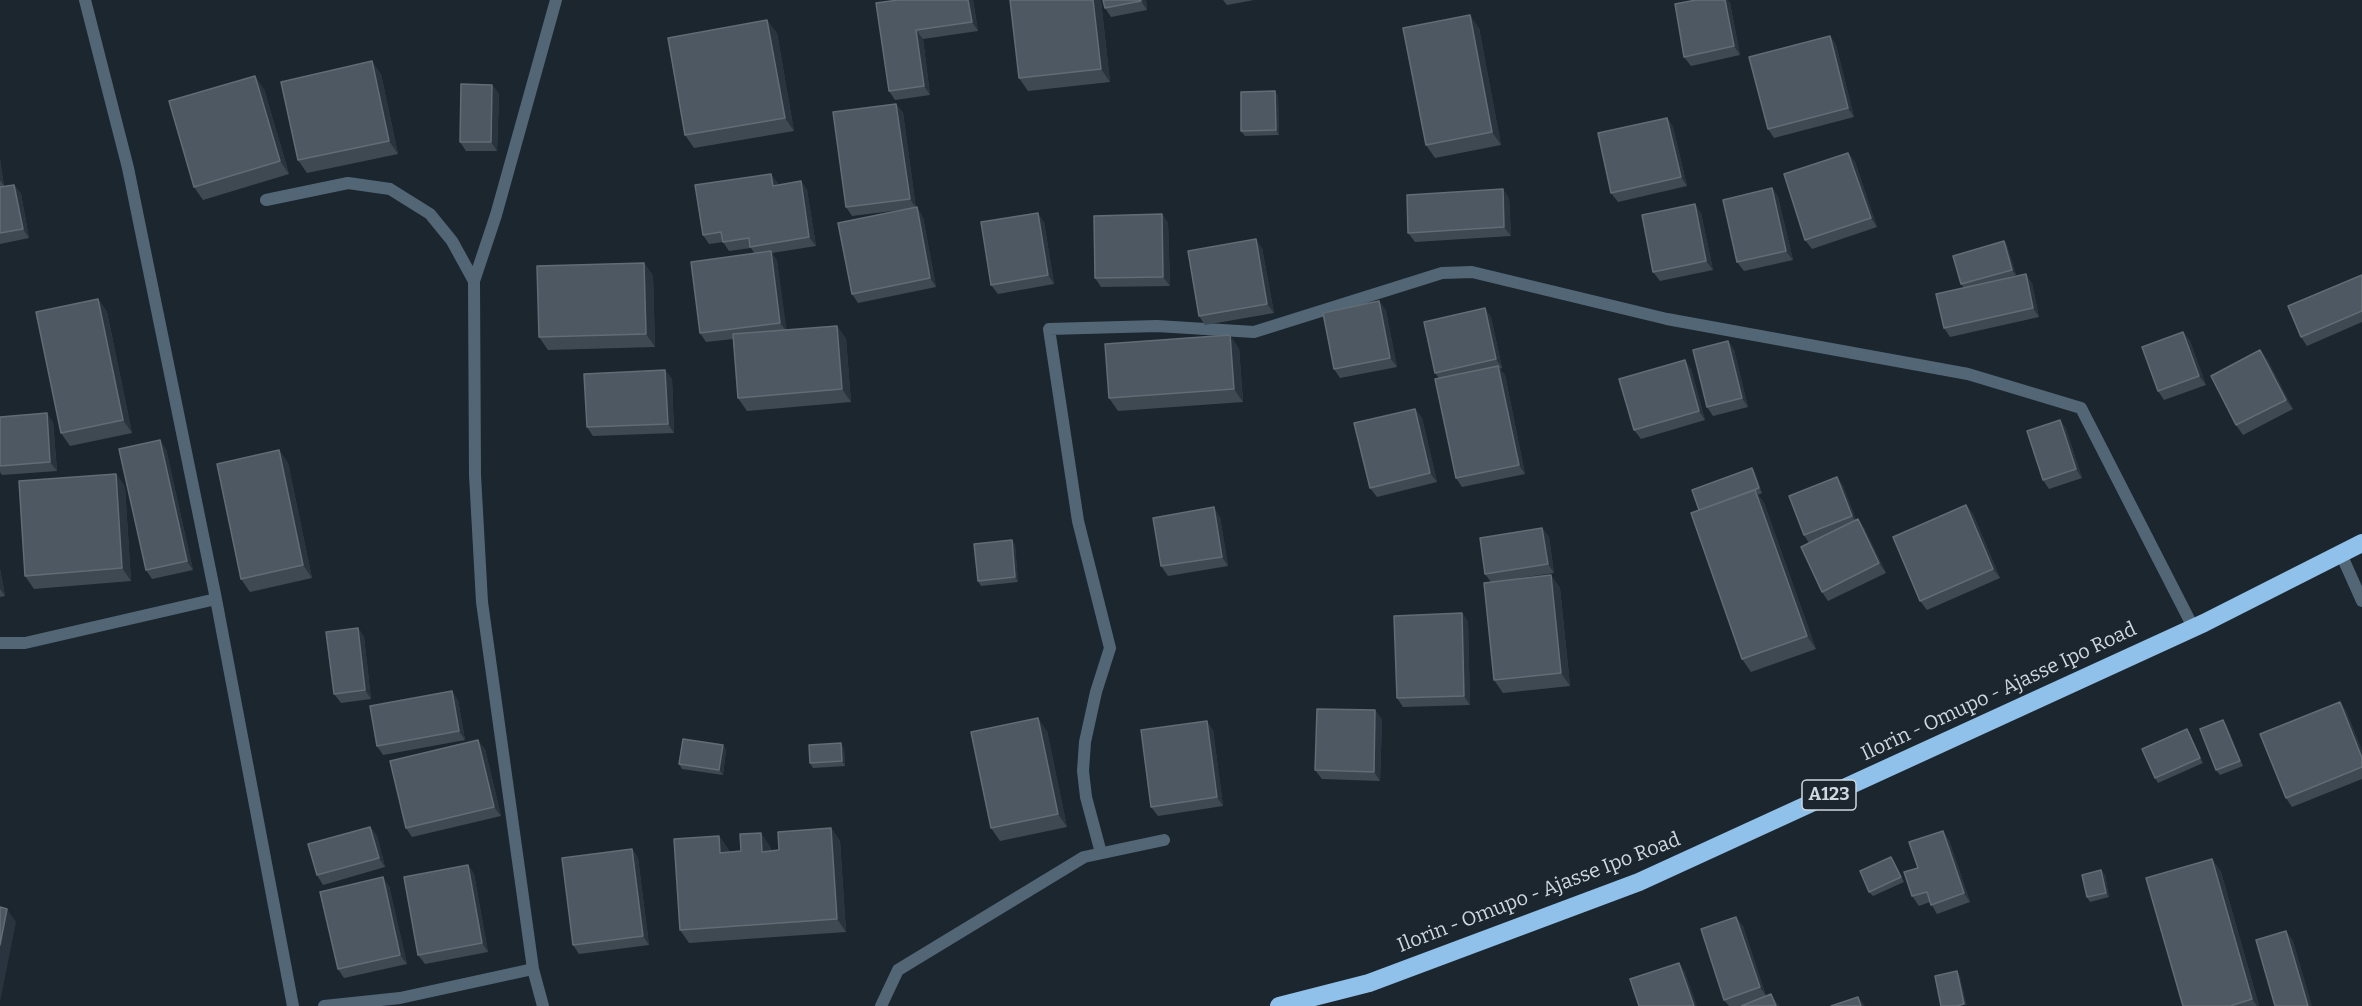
<!DOCTYPE html>
<html>
<head>
<meta charset="utf-8">
<style>
  body { margin:0 }
  canvas { display:block; background:#1b262f }
</style>
</head>
<body>
<canvas width="2362" height="1006"></canvas>
<script>
const ctx = document.querySelector('canvas').getContext('2d');
ctx.lineJoin = 'round';
function stroke(path, color, width, dash) { ctx.strokeStyle = color; ctx.lineWidth = width; ctx.lineCap = dash ? 'butt' : 'round'; ctx.setLineDash(dash || []); ctx.stroke(path); }
function fillPath(path, color) { ctx.fillStyle = color; ctx.fill(path, 'evenodd'); }
function label(font, color, halo, rows, align = 'center') {
  ctx.font = font + ' Bitter,serif'; ctx.lineWidth = 4.5; ctx.setLineDash([]); ctx.textBaseline = 'middle'; ctx.strokeStyle = halo; ctx.fillStyle = color; for (const [text, x, y, turn = 0] of rows) {
    ctx.save(); ctx.translate(x, y); ctx.rotate((+turn || 0) * Math.PI / 180); ctx.textAlign = isNaN(turn) ? turn : align; if (halo) ctx.strokeText(text, 0, 0); ctx.fillText(text, 0, 0); ctx.restore();
  }
}
stroke(new Path2D(`
  M85 0 128 168 216 599
  M266 200 348 183 390 189 430 214 452 241 474 281
  M2341 554 2362 601
  M0 643H25L216 599 293 1006
  M1101 853 1086 797 1083 771 1085 742 1096 692 1110 648 1078 521 1049 329 1157 326 1254 332 1442 273 1472 272 1667 319 1968 374 2081 408 2193 627
  M324 1006 400 998 533 969
  M543 1006 533 969 482 602 475 475 474 281 496 215 556 0
  M881 1006 898 970 1084 857 1164 840`), '#536676', 12);
stroke(new Path2D(`
  M1279 1006 1369 983 1639 882 2204 623 2362 543`), '#90c1ea', 18);
fillPath(new Path2D(`
  M898 0H973L978 31 923 39 930 95 895 100 889 91Z
  M1146 0 1147 10 1111 17 1105 8Z
  M1223 0H1254L1227 5Z
  M1696 0H1727L1730 3 1740 55 1691 66 1684 57Z
  M1101 1 1110 82 1028 91 1019 78Z
  M1479 28 1501 145 1435 158 1426 145Z
  M777 33 794 131 694 148 685 135Z
  M1830 36 1836 45 1854 117 1774 138 1768 129Z
  M381 74 398 154 307 173 298 160Z
  M492 85 499 94 497 151H466L460 142Z
  M264 89 289 174 203 200 194 187Z
  M1275 91 1278 96 1279 135 1245 136 1241 131Z
  M896 104 903 113 916 208 852 216 846 207Z
  M1667 118 1673 127 1687 186 1618 202 1611 193Z
  M1848 153 1855 162 1877 227 1812 249 1805 240Z
  M0 159 4 186 0 187Z
  M801 181 807 190 816 246 772 253 777 261 786 330 837 326 846 339 851 402 747 411 738 398 733 339 706 342 700 333 755 254 751 248 729 251 723 242 709 244 703 235 778 183V185Z
  M14 185 21 194 29 238 0 244V187Z
  M1772 188 1778 197 1793 260 1744 271 1737 262Z
  M1509 198 1511 236 1415 242 1408 233Z
  M1701 213 1713 270 1660 281 1653 272Z
  M1162 214 1168 223 1170 286 1101 287 1095 278Z
  M923 217 936 287 858 303 852 294Z
  M1044 222 1054 284 998 294 991 285Z
  M2004 241 2007 246 2016 275 1991 282 2032 283 2039 317 1950 337 1944 328 1964 288 1961 284Z
  M1262 248 1274 313 1205 325 1199 316Z
  M644 263 653 276 655 347 548 350 539 337Z
  M2362 275V322L2307 346 2301 337Z
  M98 299 107 312 132 433 70 446 61 433Z
  M1379 301 1386 311 1397 367 1340 378 1334 369Z
  M1491 317 1502 368 1500 369 1505 375 1525 474 1462 487 1456 478 1439 378 1435 373Z
  M2183 332 2190 341 2206 385 2164 400 2158 391Z
  M1728 341 1734 350 1748 407 1713 416 1707 407Z
  M1239 348 1243 402 1118 411 1109 398Z
  M2267 359 2293 409 2243 435 2236 425Z
  M1691 369 1705 420 1641 439 1634 430Z
  M665 370 672 379 674 433 593 436 587 427Z
  M1415 409 1422 418 1437 482 1377 497 1370 488Z
  M0 417 53 422 57 471 2 475 0 472Z
  M2060 420 2066 429 2082 478 2049 489 2043 480Z
  M166 449 193 570 152 579 146 570Z
  M279 450 288 463 312 578 250 592 241 579Z
  M1752 468 1755 473 1762 493 1758 495 1764 503 1816 649 1751 672 1742 659 1699 510Z
  M116 474 125 487 131 581 34 589 25 576Z
  M1837 477 1843 486 1856 520 1858 519 1864 528 1886 573 1828 601 1822 592 1809 543 1804 535Z
  M1966 505 1973 514 2000 578 1927 610 1920 601Z
  M1220 517 1228 566 1168 576 1161 566Z
  M1542 528 1549 537 1554 573 1513 579 1551 575 1560 588 1570 686 1503 693 1494 680 1491 582 1485 574Z
  M1012 540 1015 545 1018 582 981 586 978 581Z
  M0 569 5 596 0 597Z
  M1462 613 1468 622 1470 705 1403 707 1397 698Z
  M358 628 364 637 371 699 341 703 334 694Z
  M458 700 465 740 383 755 377 746Z
  M2340 702 2346 711 2362 751V779L2292 807 2286 798Z
  M1382 719 1380 781 1322 779 1315 770Z
  M2226 724 2243 766 2220 775 2216 770Z
  M1213 730 1223 806 1158 816 1151 807Z
  M1047 731 1067 827 1000 841 991 828Z
  M2190 734 2203 763 2158 783 2155 778Z
  M723 745 726 750 723 775 682 769 679 764Z
  M844 748 845 766 813 768 810 763Z
  M485 749 501 816 412 837 406 828Z
  M370 827 377 836 385 867 323 885 317 875Z
  M831 828 840 841 846 932 689 943 680 930 719 836 728 849 729 852 741 851 770 846 771 851 779 850Z
  M1949 840 1970 902 1937 914 1930 902 1919 906 1912 896 1918 868Z
  M632 849 638 858 649 945 579 954 573 945Z
  M1891 857 1894 861 1904 882 1873 896 1869 892Z
  M2212 859 2221 872 2259 1006H2183Z
  M468 865 474 874 488 952 425 964 418 955Z
  M2101 870 2105 875 2109 897 2090 902 2087 897Z
  M389 886 407 964 344 978 338 969Z
  M1743 926 1766 996 1777 1003 1779 1006H1741L1752 1001 1739 1006H1729L1724 1000Z`), '#3e4952');
fillPath(new Path2D(`
  M968 0H973L978 31 972 22Z
  M1093 0H1100L1101 1 1110 82 1101 69Z
  M1141 0H1146L1147 10 1141 1Z
  M1725 0H1727L1730 3 1740 55 1734 46Z
  M1470 15 1479 28 1501 145 1492 132Z
  M767 20 777 33 794 131 785 118Z
  M916 30 923 39 930 95 924 86Z
  M1830 36 1836 45 1854 117 1848 108Z
  M372 61 381 74 398 154 389 141Z
  M255 76 264 89 289 174 280 161Z
  M492 85 499 94 497 151 491 142Z
  M1275 91 1278 96 1279 135 1276 130Z
  M896 104 903 113 916 208 910 199Z
  M1667 118 1673 127 1687 186 1681 177Z
  M1848 153 1855 162 1877 227 1871 218Z
  M0 159 4 186 0 180Z
  M771 174 778 183 779 195 773 186Z
  M801 181 807 190 816 246 809 237Z
  M14 185 21 194 29 238 23 229Z
  M1772 188 1778 197 1793 260 1786 251Z
  M1503 189 1509 198 1511 236 1504 227Z
  M1695 204 1701 213 1713 270 1706 261Z
  M917 207 923 217 936 287 930 278Z
  M1038 213 1044 222 1054 284 1048 275Z
  M1162 214 1168 223 1170 286 1163 277Z
  M1256 239 1262 248 1274 313 1267 304Z
  M2004 241 2007 246 2016 275 2012 270Z
  M771 251 777 261 787 332 780 323Z
  M644 263 653 276 655 347 646 334Z
  M2026 274 2032 283 2039 317 2033 308Z
  M98 299 107 312 132 433 123 420Z
  M1379 301 1386 311 1397 367 1390 358Z
  M1485 308 1491 317 1502 368 1496 359Z
  M837 326 846 339 851 402 842 389Z
  M2183 332 2190 341 2206 385 2199 376Z
  M1230 335 1239 348 1243 402 1234 389Z
  M1728 341 1734 350 1748 407 1742 398Z
  M2260 350 2267 359 2293 409 2286 400Z
  M1685 360 1691 369 1705 420 1699 411Z
  M1498 366 1505 375 1525 474 1519 465Z
  M665 370 672 379 674 433 668 424Z
  M1415 409 1422 418 1437 482 1430 473Z
  M47 413 53 422 57 471 50 462Z
  M2060 420 2066 429 2082 478 2076 469Z
  M160 440 166 449 193 570 187 561Z
  M279 450 288 463 312 578 303 565Z
  M1752 468 1755 473 1762 493 1759 488Z
  M116 474 125 487 131 581 122 568Z
  M1837 477 1843 486 1858 525 1852 516Z
  M1755 490 1764 503 1816 649 1807 636Z
  M1966 505 1973 514 2000 578 1993 569Z
  M1214 507 1220 517 1228 566 1222 557Z
  M1858 519 1864 528 1886 573 1879 563Z
  M1542 528 1549 537 1554 573 1548 564Z
  M1012 540 1015 545 1018 582 1015 577Z
  M0 569 5 596 0 589Z
  M1551 575 1560 588 1570 686 1561 673Z
  M1462 613 1468 622 1470 705 1464 696Z
  M358 628 364 637 371 699 365 690Z
  M452 691 458 700 465 740 459 731Z
  M2340 702 2346 711 2362 751V758Z
  M1375 710 1382 719 1380 781 1374 772Z
  M1038 718 1047 731 1067 827 1058 814Z
  M2223 720 2226 724 2243 766 2240 761Z
  M1207 721 1213 730 1223 806 1217 797Z
  M2187 729 2190 734 2203 763 2200 758Z
  M478 740 485 749 501 816 494 807Z
  M841 743 844 748 845 766 842 761Z
  M723 745 726 750 723 775 719 770Z
  M370 827 377 836 385 867 379 858Z
  M831 828 840 841 846 932 837 919Z
  M1943 831 1949 840 1970 902 1964 893Z
  M761 833 770 846 771 865 762 852Z
  M719 836 728 849 729 866 720 853Z
  M632 849 638 858 649 945 643 936Z
  M1891 857 1894 861 1904 882 1901 877Z
  M2212 859 2221 872 2259 1006H2257L2252 999Z
  M468 865 474 874 488 952 482 943Z
  M2101 870 2105 875 2109 897 2106 893Z
  M383 877 389 886 407 964 400 955Z
  M7 909 16 922 0 1002V945Z
  M1736 917 1743 926 1766 996 1760 987Z
  M2286 931 2293 940 2312 1006H2308Z
  M1679 963 1685 972 1697 1006H1694Z
  M1957 971 1960 976 1967 1006H1966L1964 1004Z
  M1771 994 1779 1006H1776Z
  M1858 997 1865 1006H1861Z`), '#29343e');
const building = new Path2D(`
  M898 0H968L972 22 916 30 924 86 889 91 876 3Z
  M1010 0H1093L1101 69 1019 78Z
  M1103 0H1141V1L1105 8Z
  M1696 0H1725L1734 46 1684 57 1675 4Z
  M1470 15 1492 132 1426 145 1403 28Z
  M767 20 785 118 685 135 668 38Z
  M1830 36 1848 108 1768 129 1749 57Z
  M372 61 389 141 298 160 281 82Z
  M255 76 280 161 194 187 169 101Z
  M461 84 492 85 491 142H460Z
  M1275 91 1276 130 1241 131V92Z
  M896 104 910 199 846 207 833 112Z
  M1667 118 1681 177 1611 193 1598 133Z
  M1848 153 1871 218 1805 240 1784 174Z
  M771 174 773 186 801 181 809 237 750 247 749 238 723 242 721 232 703 235 695 185Z
  M14 185 23 229 0 233V187Z
  M1772 188 1786 251 1737 262 1723 200Z
  M1503 189 1504 227 1408 233 1407 195Z
  M1695 204 1706 261 1653 272 1642 215Z
  M917 207 930 278 852 294 838 223Z
  M1038 213 1048 275 991 285 981 222Z
  M1162 214 1163 277 1095 278 1094 216Z
  M1256 239 1267 304 1199 316 1188 251Z
  M2004 241 2012 270 1961 284 1953 256Z
  M771 251 780 323 700 333 691 262Z
  M644 263 646 334 539 337 537 266Z
  M2026 274 2033 308 1944 328 1936 294Z
  M2362 275V311L2301 337 2288 306Z
  M98 299 123 420 61 433 36 312Z
  M1379 301 1390 358 1334 369 1323 313Z
  M1485 308 1496 359 1435 373 1424 322Z
  M837 326 842 389 738 398 733 334Z
  M2183 332 2199 376 2158 391 2142 347Z
  M1230 335 1234 389 1109 398 1105 344Z
  M1728 341 1742 398 1707 407 1693 350Z
  M2260 350 2286 400 2236 425 2211 376Z
  M1685 360 1699 411 1634 430 1619 379Z
  M1498 366 1519 465 1456 478 1435 379Z
  M665 370 668 424 587 427 584 374Z
  M1415 409 1430 473 1370 488 1354 423Z
  M47 413 50 462 0 466V417Z
  M2060 420 2076 469 2043 480 2027 431Z
  M160 440 187 561 146 570 119 449Z
  M279 450 303 565 241 579 217 464Z
  M1752 468 1759 488 1699 510 1692 490Z
  M116 474 122 568 25 576 19 481Z
  M1837 477 1852 516 1804 535 1789 496Z
  M1755 490 1807 636 1742 659 1691 513Z
  M1966 505 1993 569 1920 601 1893 537Z
  M1214 507 1222 557 1161 566 1153 518Z
  M1858 519 1879 563 1822 592 1801 547Z
  M1542 528 1548 564 1485 574 1480 538Z
  M1012 540 1015 577 978 581 974 544Z
  M1551 575 1561 673 1494 680 1484 583Z
  M1462 613 1464 696 1397 698 1394 616Z
  M358 628 365 690 334 694 326 632Z
  M452 691 459 731 377 746 370 706Z
  M2340 702 2362 758V767L2286 798 2260 734Z
  M1317 709 1375 710 1374 772 1315 770Z
  M1038 718 1058 814 991 828 971 732Z
  M2223 720 2240 761 2216 770 2200 729Z
  M1207 721 1217 797 1151 807 1141 730Z
  M2187 729 2200 758 2155 778 2142 749Z
  M683 739 723 745 719 770 679 764Z
  M478 740 494 807 406 828 390 761Z
  M841 743 842 761 810 763 809 745Z
  M370 827 379 858 317 875 308 844Z
  M831 828 837 919 680 930 674 839 719 836 720 853 741 851 740 834 761 833 762 852 779 850 778 832Z
  M1943 831 1964 893 1931 905 1927 892 1912 896 1904 872 1918 868 1909 842Z
  M632 849 643 936 573 945 562 858Z
  M1891 857 1901 877 1869 892 1860 871Z
  M2212 859 2252 999 2230 1006H2183L2146 878Z
  M468 865 482 943 418 955 404 877Z
  M2101 870 2106 893 2087 897 2082 875Z
  M383 877 400 955 338 969 320 892Z
  M0 907 7 909 0 945Z
  M1736 917 1760 987 1724 1000 1701 929Z
  M2286 931 2308 1006H2275L2256 940Z
  M1679 963 1694 1006H1639L1630 979Z
  M1957 971 1964 1004 1957 1006H1941L1935 976Z
  M1771 994 1776 1006H1741Z
  M1858 997 1861 1006H1831Z`);
fillPath(building, '#4e5862');
stroke(building, '#626c75', 1.5);
for (const [x, y, w] of [
  [1829,795,54]
]) { const box = new Path2D(); box.roundRect(x - w / 2, y - 15, w, 30, 4.5); ctx.fillStyle = '#1b262f'; ctx.fill(box); stroke(box, '#d0d7de', 1.5); }
label('bold 18px', '#d0d7de', null, [
  ["A123",1829,795]
]);
label('20px', '#d0d7de', '#1b262f', [
  ["Ilorin - Omupo - Ajasse Ipo Road",1999,692,-25],
  ["Ilorin - Omupo - Ajasse Ipo Road",1539,893,-21]
]);
</script>
</body>
</html>
